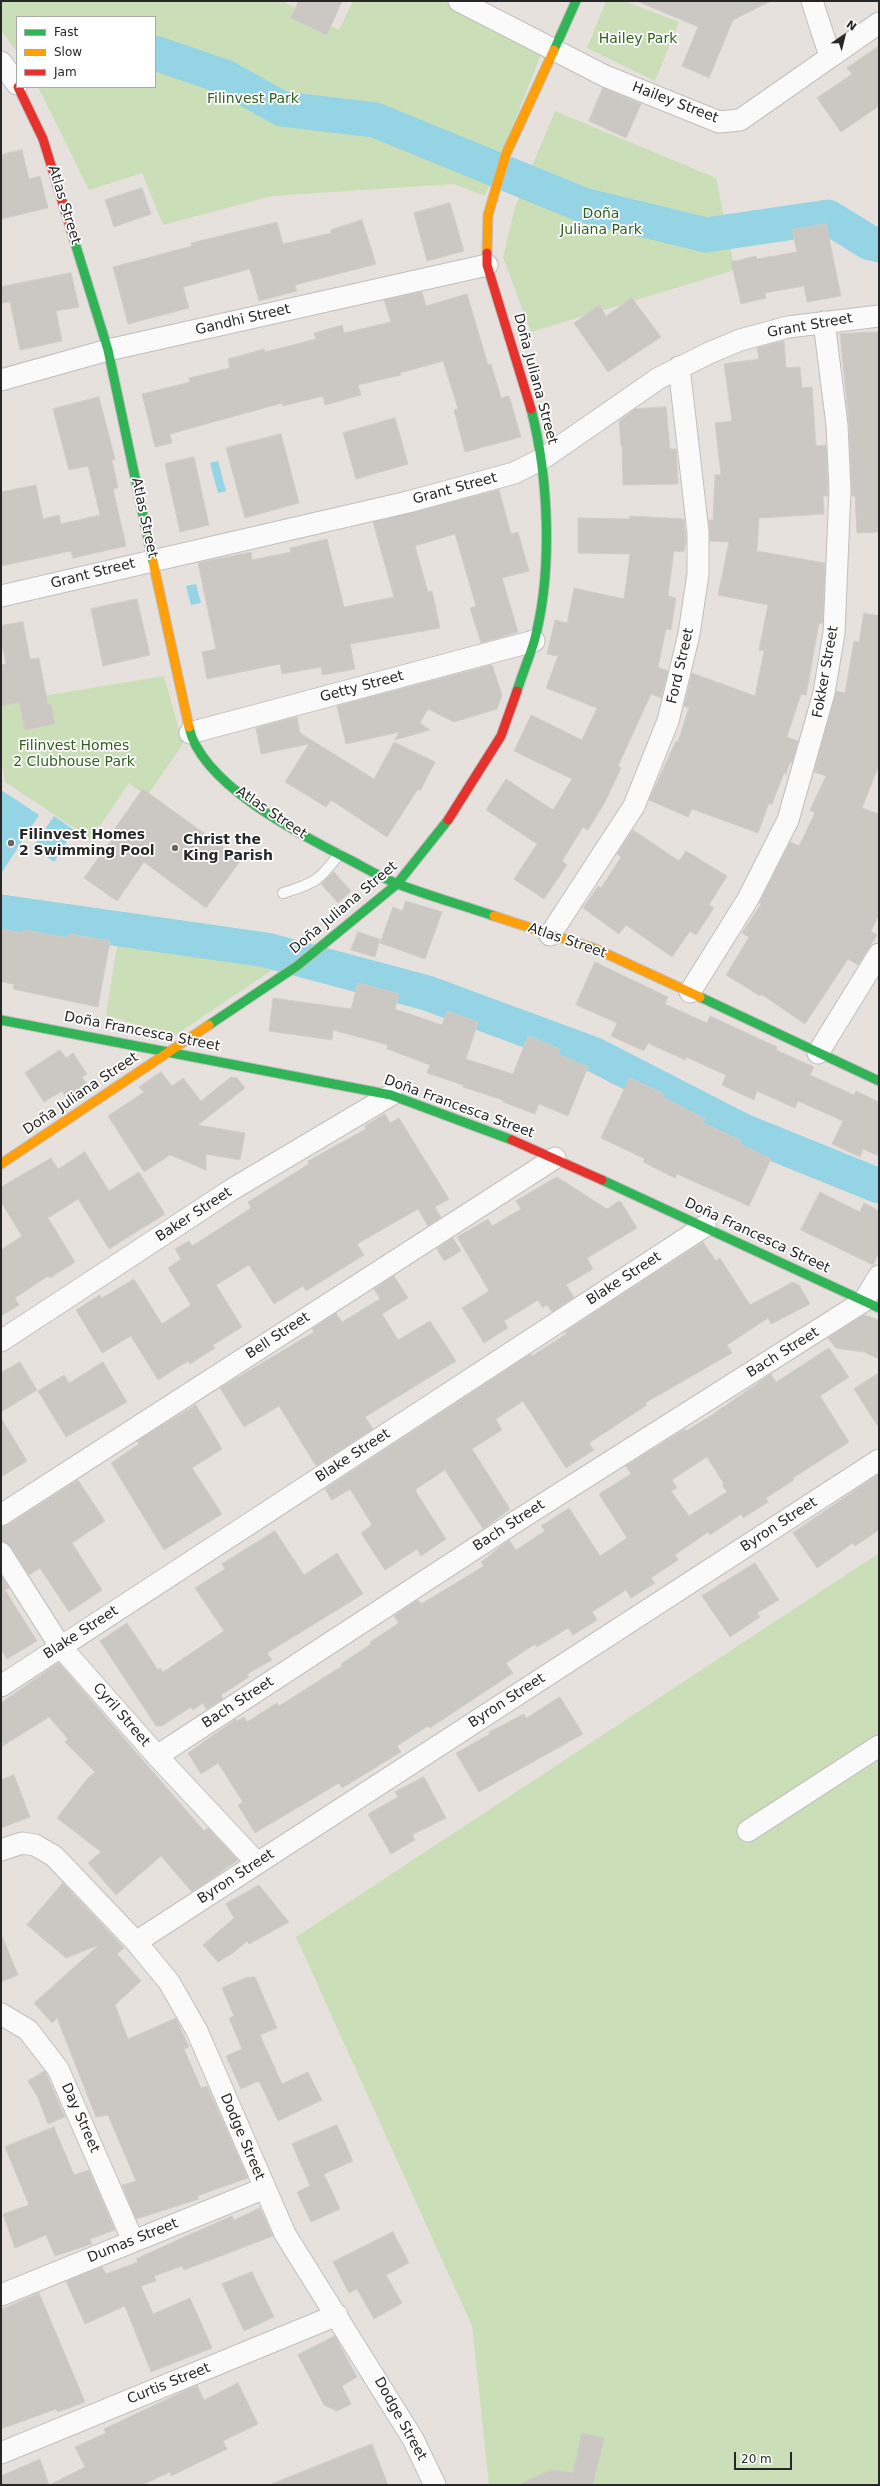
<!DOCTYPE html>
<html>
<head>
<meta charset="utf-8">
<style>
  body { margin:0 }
  #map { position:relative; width:880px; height:2486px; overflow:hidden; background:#e6e1dc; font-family:"DejaVu Sans",sans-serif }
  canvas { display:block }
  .frame { position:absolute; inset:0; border:2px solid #272727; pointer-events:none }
  .legend { position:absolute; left:16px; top:16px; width:140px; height:72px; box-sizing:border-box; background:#fff; border:1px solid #a9a9a9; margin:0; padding:5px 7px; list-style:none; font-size:12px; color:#272727 }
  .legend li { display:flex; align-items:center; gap:8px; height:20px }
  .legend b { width:20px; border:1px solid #a9a9a9 }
  .north { position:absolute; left:824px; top:16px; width:40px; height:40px; -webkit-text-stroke:3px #fff; paint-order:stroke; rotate:35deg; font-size:11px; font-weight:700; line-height:16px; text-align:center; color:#272727 }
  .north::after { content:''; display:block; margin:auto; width:14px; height:18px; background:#272727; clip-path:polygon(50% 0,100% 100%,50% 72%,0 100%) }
  .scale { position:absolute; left:734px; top:2452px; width:58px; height:18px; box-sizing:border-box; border:2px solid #272727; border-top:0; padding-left:5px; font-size:12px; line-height:14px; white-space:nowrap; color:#272727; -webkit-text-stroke:3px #fff; paint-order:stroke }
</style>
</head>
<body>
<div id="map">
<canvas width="880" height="2486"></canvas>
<div class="frame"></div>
<ul class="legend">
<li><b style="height:5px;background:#30b455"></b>Fast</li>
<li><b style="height:5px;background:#ff9f0a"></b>Slow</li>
<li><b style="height:5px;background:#e5322d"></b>Jam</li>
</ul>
<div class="north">N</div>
<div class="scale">20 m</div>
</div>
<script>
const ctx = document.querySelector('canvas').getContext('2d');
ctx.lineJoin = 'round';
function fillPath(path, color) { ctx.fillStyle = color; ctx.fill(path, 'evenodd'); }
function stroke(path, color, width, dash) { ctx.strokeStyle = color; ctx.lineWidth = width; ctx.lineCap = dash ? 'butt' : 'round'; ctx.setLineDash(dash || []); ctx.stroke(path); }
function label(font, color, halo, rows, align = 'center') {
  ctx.font = font + ' "DejaVu Sans",sans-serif'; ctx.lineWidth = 3.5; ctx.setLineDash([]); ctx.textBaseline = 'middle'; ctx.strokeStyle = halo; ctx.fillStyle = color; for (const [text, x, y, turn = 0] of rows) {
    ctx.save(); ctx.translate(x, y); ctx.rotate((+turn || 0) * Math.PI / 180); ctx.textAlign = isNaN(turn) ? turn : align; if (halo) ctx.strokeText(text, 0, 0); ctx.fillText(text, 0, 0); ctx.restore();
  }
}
fillPath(new Path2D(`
  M1 1H282L339 30 353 1H455L546 42 485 196 454 184 272 196 163 225 142 173 89 190 38 87H155V17H17V52L1 30Z
  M606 1H624L679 22 655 81 587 48Z
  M555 111 716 178 735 270 531 332 503 257 515 207Z
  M164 676 183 744 147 796 129 783 91 839 5 782 1 759V703Z
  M118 940 284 962 174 1036 106 1015Z
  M879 1553V2485H489L472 2326 296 1937Z`), '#cadfb7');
fillPath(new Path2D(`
  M218 461 226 491 218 493 210 463Z
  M196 584 201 603 191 605 186 586Z
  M1 790 39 815 2 872 1 871Z
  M54 816 74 830 54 862 33 847Z`), '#94d4e4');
stroke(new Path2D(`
  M155 53 225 77 282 109 375 120 583 205 706 235 828 217 870 243 879 245
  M1 912 266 950 427 993 595 1055 743 1131 879 1186`), '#94d4e4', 35);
const building = new Path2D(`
  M299 1H342L327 35 291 18Z
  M637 1H771L733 20 709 78 682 66 698 27Z
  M879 46V106L841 132 817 98 852 74 847 68Z
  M603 88 641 104 626 138 589 121Z
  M22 150 29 179 40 176 48 208 1 219V155Z
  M142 188 151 214 114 227 105 200Z
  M450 203 464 251 427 261 414 213Z
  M362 220 376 264 295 285 297 291 259 301 250 269 183 287 189 308 128 324 113 267 192 246 191 243 277 222 283 244 331 233V230Z
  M826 224 841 296 807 302 804 286 765 293 766 298 741 304 731 262 756 256 757 259 797 252 792 230Z
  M71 273 79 307 56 311 62 341 20 350 10 302 1 303V287Z
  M422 292 426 306 467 294 488 365 491 364 501 398 509 396 521 437 465 452 454 410 458 409 443 361 400 373 401 375 358 385 361 395 325 405 323 396 283 406 282 403 170 434 172 443 155 447 142 394 190 382 189 378 230 368 228 359 264 349 265 352 316 339 314 333 342 325 344 333 391 322 384 300Z
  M632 298 661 337 608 372 574 323 599 305 606 316Z
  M879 332V532L857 533 855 496H852L849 424 840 334Z
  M784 341 786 368 800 367 802 388 812 387 816 446 826 445 828 496H823L824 514 759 518 757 551 825 563 823 617 822 624 819 623 806 695 801 694 787 737 798 741 792 763 790 762 786 774 784 773 772 804 769 803 758 833 692 809 688 817 649 800 676 741 678 742 689 708 684 706 692 673 755 696 764 651 759 650 768 605 718 595 729 542 710 541 709 520H713L715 475H721L715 423 732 421 724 364 759 359 757 348Z
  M99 397 115 459 112 460 118 488 113 489 126 546 73 558 71 551 1 566V492L36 485 43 519 59 515 61 524 100 515 88 466 69 470 53 409Z
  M666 407 670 449H676L678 484 623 485 622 445H621L619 421 635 409Z
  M395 418 408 464 356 479 343 433Z
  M281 434 299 503 245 518 226 448Z
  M194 457 209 525 180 532 165 464Z
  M499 490 511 534 518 532 529 571 502 578 518 632 481 643 470 608 476 606 455 534 415 546 428 592 432 591 440 628 350 644 355 669 322 675 321 667 282 674 280 664 207 679 202 652 216 649 198 563 251 552 252 560 291 552 290 548 327 539 344 607 394 597 373 522Z
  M630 516 684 519 686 540 684 552 674 551 668 596 676 598 671 630 666 629 658 667 668 671 661 698 651 694 618 766 621 768 605 802 588 830 583 827 562 861 567 865 544 899 514 879 537 844 486 810 506 779 553 810 572 779 514 751 531 715 582 740 597 708 546 688 558 656 547 654 555 620 567 623 574 588 624 599 630 554 578 553V518L630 519Z
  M137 599 150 655 103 666 91 609Z
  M864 613 879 616V765L862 808 879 814V914L871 931 877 935 858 965 848 959 805 1024 761 994 760 996 726 975 749 937 742 933 761 904 759 903 790 842 799 846 815 813 810 810 826 776 814 772 836 691 845 693 854 641 859 642Z
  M23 622 30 659 39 658 48 705 51 704 55 724 25 730 19 702 1 706V665L6 664 1 641V626Z
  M492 665 502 695 497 709 454 722 428 709 420 723 430 730 395 740 399 732 346 744 337 706Z
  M297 717 300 733 374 779 394 742 435 762 420 791 418 789 387 837 331 800 326 807 285 782 309 744 261 754 256 728Z
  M143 789 241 860 206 908 144 862 117 901 84 878 112 839 109 837Z
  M633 830 679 861 686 851 727 876 709 905 714 908 696 935 690 931 672 957 626 925 619 934 583 908 598 886 601 888 621 857 617 854Z
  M334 872 351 891 338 903 321 884Z
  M406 901 442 912 425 959 380 943 393 907 402 911Z
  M1 929 23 933 24 930 68 938 69 934 110 941 98 1007 13 989 14 984 1 982Z
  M358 932 380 939 375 957 351 950Z
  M595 962 668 997 665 1004 707 1023 710 1016 777 1047 776 1050 814 1067 810 1075 854 1095 856 1091 879 1102V1156L863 1149 860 1157 832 1144 843 1121 798 1101 795 1108 757 1091 754 1100 722 1085 726 1075 686 1057 685 1060 648 1043 644 1051 611 1036 617 1023 576 1005Z
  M358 983 399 994 395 1009 442 1025 447 1011 478 1022 466 1059 513 1074 528 1036 560 1049 558 1054 588 1067 568 1116 539 1104 535 1114 503 1102V1100L463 1087V1085L427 1073 430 1065 387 1049 388 1045 333 1030 332 1040 269 1031 273 998 351 1009Z
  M60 1050 66 1058 73 1053 87 1074 82 1077 89 1087 68 1101 62 1091 44 1102 25 1073Z
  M161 1072 172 1086 183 1078 201 1101 231 1077 237 1078 245 1088 198 1125 245 1133 240 1160 206 1154V1170L170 1155 144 1172 108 1116 144 1092 139 1087Z
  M630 1078 664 1094 663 1097 705 1119 703 1123 742 1141 740 1144 771 1159 749 1206 677 1174 675 1178 643 1162 645 1159 601 1138Z
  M385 1114 390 1123 399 1118 449 1199 435 1207 441 1217 428 1226 418 1209 357 1244 364 1255 306 1291 303 1286 274 1304 249 1265 216 1285 242 1327 213 1345 215 1348 190 1364 188 1361 158 1380 131 1336 102 1353 76 1310 100 1295 102 1298 134 1279 162 1324 191 1305 168 1268 181 1259 175 1249 189 1241 192 1246 225 1225 251 1208 248 1202 309 1164 308 1161 366 1129 365 1126Z
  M85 1152 109 1191 139 1172 165 1214 109 1249 78 1199 48 1218 75 1262 50 1278 48 1276 15 1298 19 1305 1 1316V1250L22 1236 1 1202V1187L51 1158 58 1169Z
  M557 1177 607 1209 619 1201 621 1202 637 1228 587 1258 593 1269 566 1285 574 1297 552 1312 547 1305 543 1308 538 1300 504 1321 508 1328 484 1343 462 1308 489 1291 457 1237 488 1219 492 1226 521 1209 516 1201Z
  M820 1192 860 1212 864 1203 879 1211V1252L873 1265 801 1230Z
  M453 1238 461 1251 444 1261 437 1249Z
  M703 1242 716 1261 720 1258 750 1305 793 1282 799 1285 810 1304 771 1324 768 1318 727 1345 732 1353 645 1403 647 1405 589 1443 594 1450 566 1468 523 1401 496 1419 502 1430 472 1449 510 1509 483 1529 445 1470 416 1489V1492L446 1539 421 1556 417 1549 385 1570 361 1533 372 1525 350 1489 332 1500 325 1489 531 1354 532 1356 566 1334 565 1332Z
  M394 1276 408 1298 382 1314 398 1340 430 1321 456 1361 365 1417 373 1429 316 1466 279 1406 244 1427 220 1388 314 1332 312 1329 336 1313 342 1322 380 1299 374 1289Z
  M864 1315 879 1320V1359L864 1352 836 1348 828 1338Z
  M829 1348 849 1377 820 1396 849 1442 793 1478 794 1480 766 1498 768 1502 743 1518 741 1514 710 1535 708 1532 675 1555 678 1560 651 1578 655 1583 631 1598 626 1590 592 1612 597 1620 573 1635 568 1628 537 1647 535 1644 506 1663 513 1673 430 1728 428 1726 397 1746 401 1752 342 1788 339 1783 255 1833 238 1805 243 1802 218 1763 201 1774 188 1753 236 1719 237 1721 244 1717 247 1722 277 1703 279 1706 342 1666 341 1664 371 1644 370 1642 399 1623 394 1616 418 1600 421 1604 484 1566 481 1562 509 1540 516 1550 545 1531 541 1526 569 1508 600 1556 627 1538 599 1494 631 1474 626 1466 685 1429 686 1431 712 1415 771 1374 776 1382ZM707 1457 724 1484 722 1485 727 1492 689 1516 671 1491 677 1488 672 1480Z
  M20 1362 37 1390 1 1412V1373Z
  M103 1362 127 1402 66 1437 38 1391 64 1375 69 1383Z
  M879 1373V1428L854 1389Z
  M196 1405 222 1449 192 1468 222 1514 164 1550 111 1463 139 1444 137 1441Z
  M1 1418 27 1461 1 1477Z
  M879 1474V1530L855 1546 853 1543 817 1568 793 1533Z
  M78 1480 105 1521 72 1543 102 1590 69 1612 40 1568 29 1575 11 1547 1 1541V1527L8 1525Z
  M275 1531 304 1575 337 1553 363 1594 267 1653 272 1660 247 1674 249 1677 221 1695 223 1699 206 1709 203 1703 193 1710 191 1707 162 1726H156L100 1641 127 1623 158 1670 160 1668 163 1672 224 1631 195 1588 225 1569 222 1564Z
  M755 1563 779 1600 757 1613 760 1617 730 1637 702 1596Z
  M1 1575 9 1588 5 1590 37 1641 7 1659 1 1649Z
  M59 1663 204 1831 208 1828 238 1860 192 1892 161 1856 116 1895 88 1863 101 1852 57 1818 87 1779 95 1772 65 1742 68 1739 49 1717 1 1747V1703Z
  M560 1697 583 1734 479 1792 456 1753 490 1734 489 1732 524 1714 526 1718Z
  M14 1775 30 1817 1 1828V1780Z
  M424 1777 446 1818 412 1835 415 1840 391 1854 368 1814 398 1797 395 1792Z
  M63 1883 124 1948 117 1954 141 1981 115 2005 128 2039 176 2018 189 2047 184 2049 201 2088 207 2086 248 2178 197 2196 199 2199 136 2219 122 2185 136 2181 108 2115 96 2117 57 2018 52 2023 34 2003 99 1945 66 1958 27 1925Z
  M259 1885 289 1922 249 1944 247 1941 233 1953 218 1962 203 1945 234 1918 226 1904Z
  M1 1934 18 1975 1 1982Z
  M248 1977H255L277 2028 260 2035 282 2084 308 2072 322 2100 278 2121 259 2081 241 2089 226 2056 242 2049 229 2018 234 2016 222 1988Z
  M45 2071 65 2117 48 2124 38 2098 28 2081Z
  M337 2125 353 2161 324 2174 340 2209 311 2222 297 2192 310 2186 292 2144Z
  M54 2127 74 2175 89 2170 115 2230 90 2239 92 2244 55 2256 46 2235 15 2248 3 2214 29 2205 5 2147Z
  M260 2208 273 2236 184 2270 182 2266 154 2276 156 2281 141 2286 153 2314 190 2298 212 2348 151 2372 125 2306 85 2324 66 2281 102 2267 106 2274 138 2262 136 2259 193 2233 232 2216 234 2220Z
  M393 2232 409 2263 386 2275 402 2303 374 2319 357 2289 349 2293 333 2262Z
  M252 2272 274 2317 244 2331 222 2284Z
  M39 2293 85 2402 58 2412 56 2409 1 2429V2310Z
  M335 2336 357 2377 342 2386 351 2404 337 2411 324 2405 298 2355Z
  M238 2383 258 2424 223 2441 227 2449 171 2476 170 2472 142 2485H1V2476L40 2459 49 2485 85 2467 75 2447 106 2433 104 2429 197 2385 204 2400Z
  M582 2433 604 2438 593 2485H517L551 2470 573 2473Z
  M372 2444 388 2485H272V2484Z`);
fillPath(building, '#cbc7c3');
stroke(building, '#d1cdc9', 1);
const lane = new Path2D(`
  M283 893C315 883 319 881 339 854`);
const street = new Path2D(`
  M459 1 605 76 719 122 740 120 879 23
  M812 1 830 56
  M1 62 17 84
  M1 380 108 350 487 265
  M1 596 408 502 514 473 542 459 659 378 709 353 740 340 788 327 879 316
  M190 733 534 641
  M550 935 634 806 668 721 689 634 698 574V532L679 367
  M690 992 748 899 788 820 824 693 834 633 840 490 837 425 824 322
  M818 1053 879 954
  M1 1341 231 1190 391 1095
  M1 1515 555 1158
  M1 1553 60 1646 157 1756 257 1863
  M1 1686 705 1226
  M157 1756 523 1517 864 1301 879 1276
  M748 1831 879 1746
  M1 1850 22 1843 35 1845 54 1856 136 1942 169 1982 197 2031 285 2234 413 2439 435 2485
  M136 1942 879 1460
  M1 2014 28 2030 58 2069 133 2241
  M1 2295 265 2188
  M1 2453 337 2315`);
const fast = new Path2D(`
  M554 50 576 1
  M71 230 108 350 153 562
  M517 691C522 675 529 658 534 642 553 573 549 478 531 409
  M189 727C201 785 303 836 352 861 367 869 382 878 398 884 429 896 462 905 494 916
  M700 997 879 1081
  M1 1020 391 1095 512 1140
  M209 1025 297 966 397 884 448 820
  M602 1180 879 1308`);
const slow = new Path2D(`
  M487 253 488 215 506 154 554 50
  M153 562 189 727
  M494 916 596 949 700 997
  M1 1164 209 1025`);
const jam = new Path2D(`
  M18 87 43 139 71 230
  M487 253V265L531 409
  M448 820 501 736 517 691
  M512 1140 602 1180`);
stroke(lane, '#c0bebe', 12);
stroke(street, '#c0bebe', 23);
stroke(fast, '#c0bebe', 11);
stroke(slow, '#c0bebe', 11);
stroke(jam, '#c0bebe', 11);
stroke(lane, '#fbfafa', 10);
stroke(street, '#fbfafa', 21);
stroke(fast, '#30b455', 9);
stroke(slow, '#ff9f0a', 9);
stroke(jam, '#e5322d', 9);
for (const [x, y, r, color] of [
  [11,843,4,"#6a6866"],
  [175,848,4,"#6a6866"]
]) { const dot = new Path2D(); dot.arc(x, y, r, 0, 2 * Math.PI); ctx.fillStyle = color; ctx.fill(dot); stroke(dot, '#fff', 1.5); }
label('14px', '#2e5f1d', '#fff', [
  ["Hailey Park",638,39],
  ["Filinvest Park",253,99],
  ["Doña",601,214],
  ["Juliana Park",601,230],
  ["Filinvest Homes",74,746],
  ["2 Clubhouse Park",74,762]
]);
label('14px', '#272727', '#fff', [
  ["Hailey Street",675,103,21],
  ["Atlas Street",64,205,73],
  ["Gandhi Street",243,320,-13],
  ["Grant Street",810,326,-10],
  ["Doña Juliana Street",535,379,75],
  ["Grant Street",455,489,-15],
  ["Atlas Street",144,518,78],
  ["Grant Street",93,574,-14],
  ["Ford Street",681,666,-77],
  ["Fokker Street",826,672,-80],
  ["Getty Street",362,687,-15],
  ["Atlas Street",271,813,34],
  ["Doña Juliana Street",344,908,-40],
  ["Atlas Street",567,941,19],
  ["Doña Francesca Street",142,1032,11],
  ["Doña Juliana Street",81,1094,-34],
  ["Doña Francesca Street",459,1107,20],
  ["Baker Street",194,1215,-33],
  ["Doña Francesca Street",757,1236,25],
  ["Blake Street",624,1279,-33],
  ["Bell Street",278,1336,-33],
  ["Bach Street",783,1353,-32],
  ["Blake Street",353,1456,-33],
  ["Byron Street",779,1525,-33],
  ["Bach Street",509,1526,-33],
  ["Blake Street",81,1633,-33],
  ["Byron Street",507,1701,-33],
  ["Bach Street",238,1703,-33],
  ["Cyril Street",121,1715,49],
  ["Byron Street",236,1877,-33],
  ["Day Street",80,2118,66],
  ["Dodge Street",242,2137,67],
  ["Dumas Street",133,2241,-22],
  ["Curtis Street",169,2384,-22],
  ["Dodge Street",400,2419,61]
]);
label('bold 14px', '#272727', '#fff', [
  ["Filinvest Homes",19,835],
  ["2 Swimming Pool",19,851],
  ["Christ the",183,840],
  ["King Parish",183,856]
], 'left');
</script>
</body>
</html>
